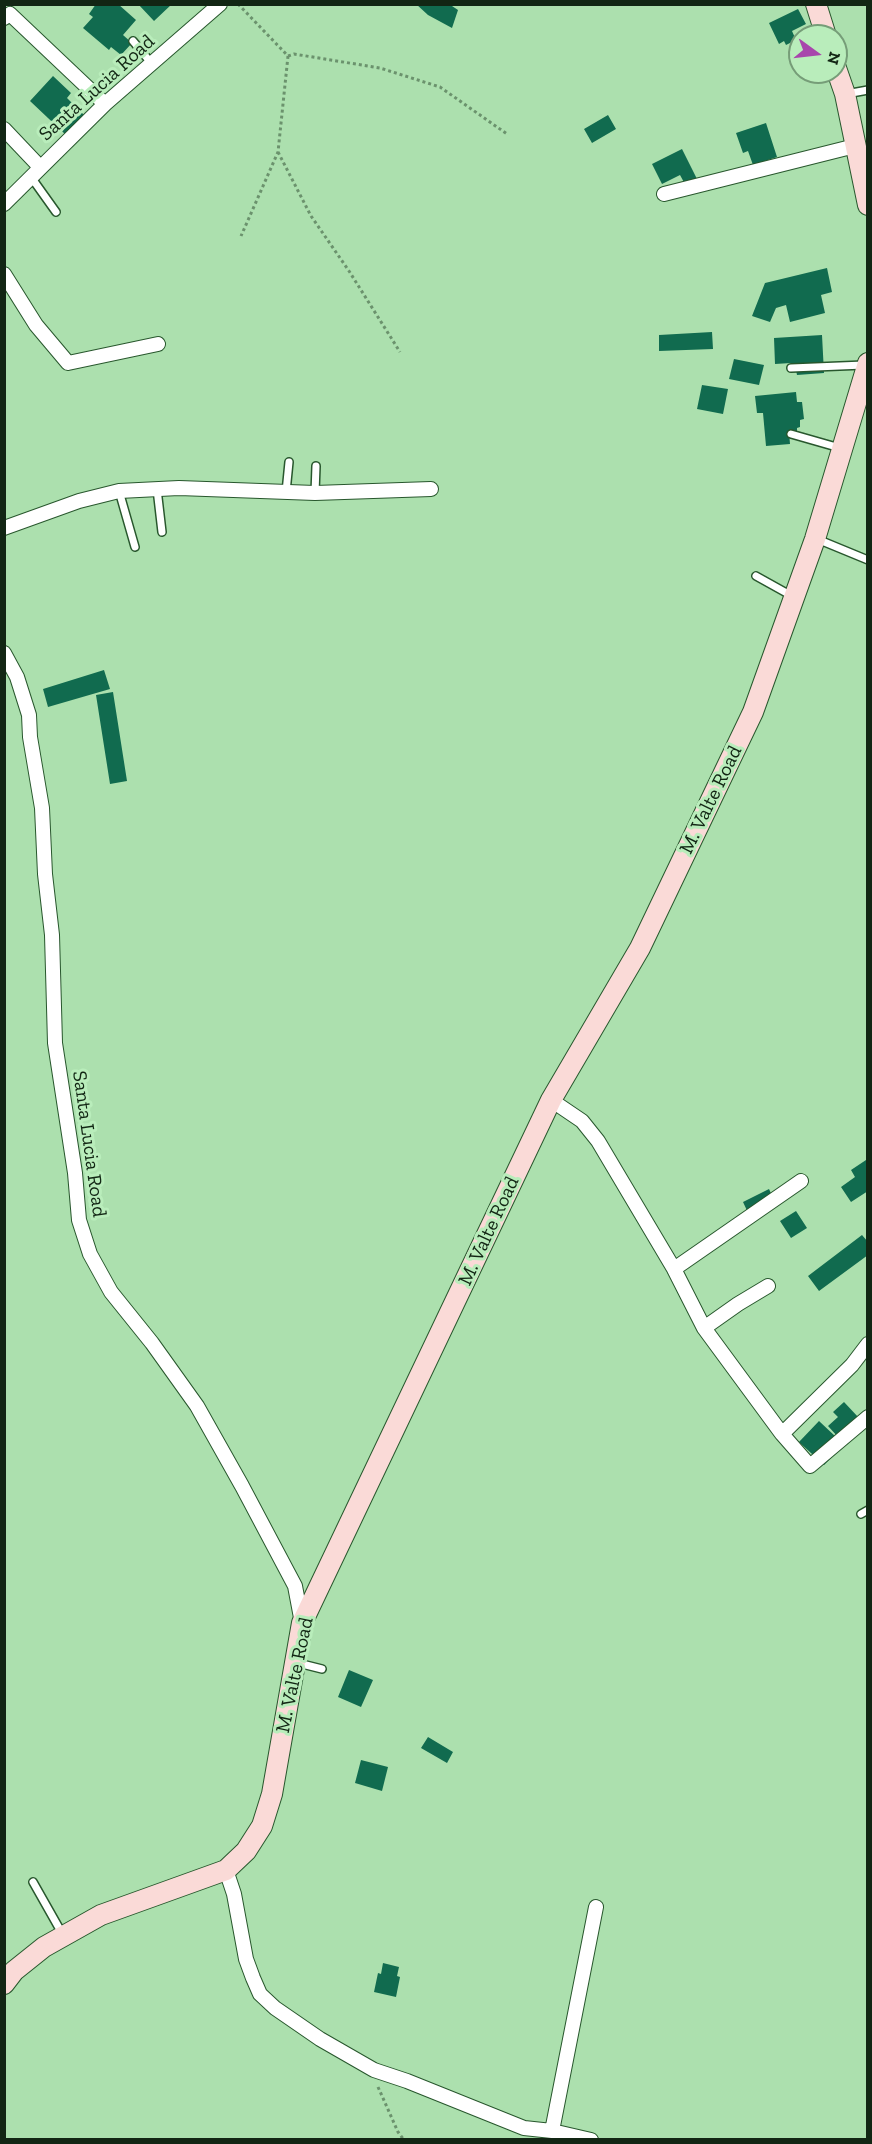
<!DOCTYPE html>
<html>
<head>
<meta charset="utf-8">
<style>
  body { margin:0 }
  #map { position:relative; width:872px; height:2144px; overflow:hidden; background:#ace0ae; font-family:"Zilla Slab",serif }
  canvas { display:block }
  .frame { position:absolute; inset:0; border:6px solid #122614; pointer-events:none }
  .north { position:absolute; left:788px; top:24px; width:60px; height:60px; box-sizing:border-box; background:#b9edbb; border:2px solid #769d78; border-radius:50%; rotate:105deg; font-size:16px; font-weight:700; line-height:24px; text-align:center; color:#122614 }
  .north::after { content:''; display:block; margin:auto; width:21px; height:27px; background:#a846ac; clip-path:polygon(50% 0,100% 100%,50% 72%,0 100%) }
</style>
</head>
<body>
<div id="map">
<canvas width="872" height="2144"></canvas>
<div class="frame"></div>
<div class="north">N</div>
</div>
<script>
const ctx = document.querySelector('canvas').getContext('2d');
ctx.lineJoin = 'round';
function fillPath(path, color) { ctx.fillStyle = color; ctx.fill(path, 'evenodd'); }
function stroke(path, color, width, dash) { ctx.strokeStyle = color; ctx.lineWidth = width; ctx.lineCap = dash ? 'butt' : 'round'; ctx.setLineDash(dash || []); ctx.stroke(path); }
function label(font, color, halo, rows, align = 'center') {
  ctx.font = font + ' "Zilla Slab",serif'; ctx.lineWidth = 6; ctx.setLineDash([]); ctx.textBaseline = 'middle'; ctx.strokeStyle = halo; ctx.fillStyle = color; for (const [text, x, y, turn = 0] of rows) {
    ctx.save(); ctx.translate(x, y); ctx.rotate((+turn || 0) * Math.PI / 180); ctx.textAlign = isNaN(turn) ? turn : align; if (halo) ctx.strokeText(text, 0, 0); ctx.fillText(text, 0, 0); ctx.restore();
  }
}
fillPath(new Path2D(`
  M96 4H118L136 20 123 35 132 43 121 55 111 47 109 50 83 28 93 17 89 14Z
  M138 4H172L154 21Z
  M416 4H449L458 10 452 28 428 15Z
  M798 9 806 24 792 31 796 40 786 45 784 41 779 44 769 23Z
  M53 76 71 93 67 98 84 115 66 135 30 101Z
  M608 115 616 129 592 143 584 129Z
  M766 123 777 157 753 165 748 151 743 153 736 133Z
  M682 149 698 181 686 186 680 175 662 184 652 164Z
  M827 268 832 292 821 295 825 313 790 322 786 305 776 308 770 322 752 316 765 283Z
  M712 332 713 349 659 351V335Z
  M822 335 824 373 797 375 796 370 792 371 791 363 775 364 774 338Z
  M734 359 764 365 759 385 729 379Z
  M702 385 728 389 723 414 697 409Z
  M796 392 797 402H802L804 419 800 420V427L797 428V432H789L790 444 766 446 763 413H757L755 396Z
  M104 670 110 689 48 707 43 689Z
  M113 692 127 781 110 784 96 695Z
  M866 1160 868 1163V1191L851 1202 841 1187 855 1177 851 1170Z
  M769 1189 776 1204 750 1217 743 1202Z
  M796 1211 807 1228 791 1238 780 1221Z
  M862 1235 868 1242V1255L819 1291 808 1276Z
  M844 1402 859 1418 838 1437 828 1426 838 1417 833 1412Z
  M819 1421 836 1437 839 1450 824 1465 799 1442Z
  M349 1670 373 1680 361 1707 338 1697Z
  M428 1737 453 1752 447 1763 421 1748Z
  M361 1760 388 1767 382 1791 355 1783Z
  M383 1963 399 1967 397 1976 400 1977 396 1997 374 1992 378 1973 381 1974Z`), '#116b4f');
const service = new Path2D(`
  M133 41 152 64
  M846 94 868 90
  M31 177 56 212
  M791 368 864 365
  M791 434 840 448
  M157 489 162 532
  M119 491 135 547
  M286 492 289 462
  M315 493 316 466
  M817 539 868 560
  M756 576 792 596
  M861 1514 868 1510
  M298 1663 322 1669
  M33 1882 63 1935`);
const minor = new Path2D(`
  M4 18 10 14 105 104
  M4 129 40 167
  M664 194 855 146
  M4 204 105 104 220 4
  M4 274 36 325 68 363 158 344
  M4 528 79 501 119 491 179 488 315 493 431 489
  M4 653 17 677 29 715 30 737 42 808 45 874 52 935 55 1043 75 1173 79 1220 90 1254 111 1292 152 1343 197 1406 242 1486 295 1586 302 1623
  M551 1100 582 1121 598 1141 674 1269 704 1328 782 1434 852 1365 868 1344
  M674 1269 801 1181
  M704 1328 738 1304 768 1286
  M782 1434 810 1466 868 1417
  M226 1870 234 1894 246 1959 253 1978 260 1994 275 2008 320 2039 374 2070 407 2081 524 2128 552 2131 591 2140
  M552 2131 596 1907`);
const secondary = new Path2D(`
  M816 4 826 36
  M836 68 845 94 868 205
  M4 1984 14 1971 44 1947 101 1915 226 1870 246 1851 262 1826 272 1794 302 1623 551 1100 640 948 753 712 815 539 868 363`);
stroke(service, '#28572d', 10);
stroke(minor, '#28572d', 16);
stroke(secondary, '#28572d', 22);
stroke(new Path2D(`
  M238 4 288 56 278 152 241 236
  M288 56 294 54 380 68 440 87 507 134
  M278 152 311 216 349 271 400 352
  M378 2087 398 2132 404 2140`), '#6b926d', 3, [3, 3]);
stroke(service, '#fff', 7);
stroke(minor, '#fff', 14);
stroke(secondary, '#fadad7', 20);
label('20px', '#122614', '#b9edbb', [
  ["Santa Lucia Road",97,88,-42],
  ["M. Valte Road",711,800,-64],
  ["Santa Lucia Road",89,1144,82],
  ["M. Valte Road",489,1231,-65],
  ["M. Valte Road",295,1675,-78]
]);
</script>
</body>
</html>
